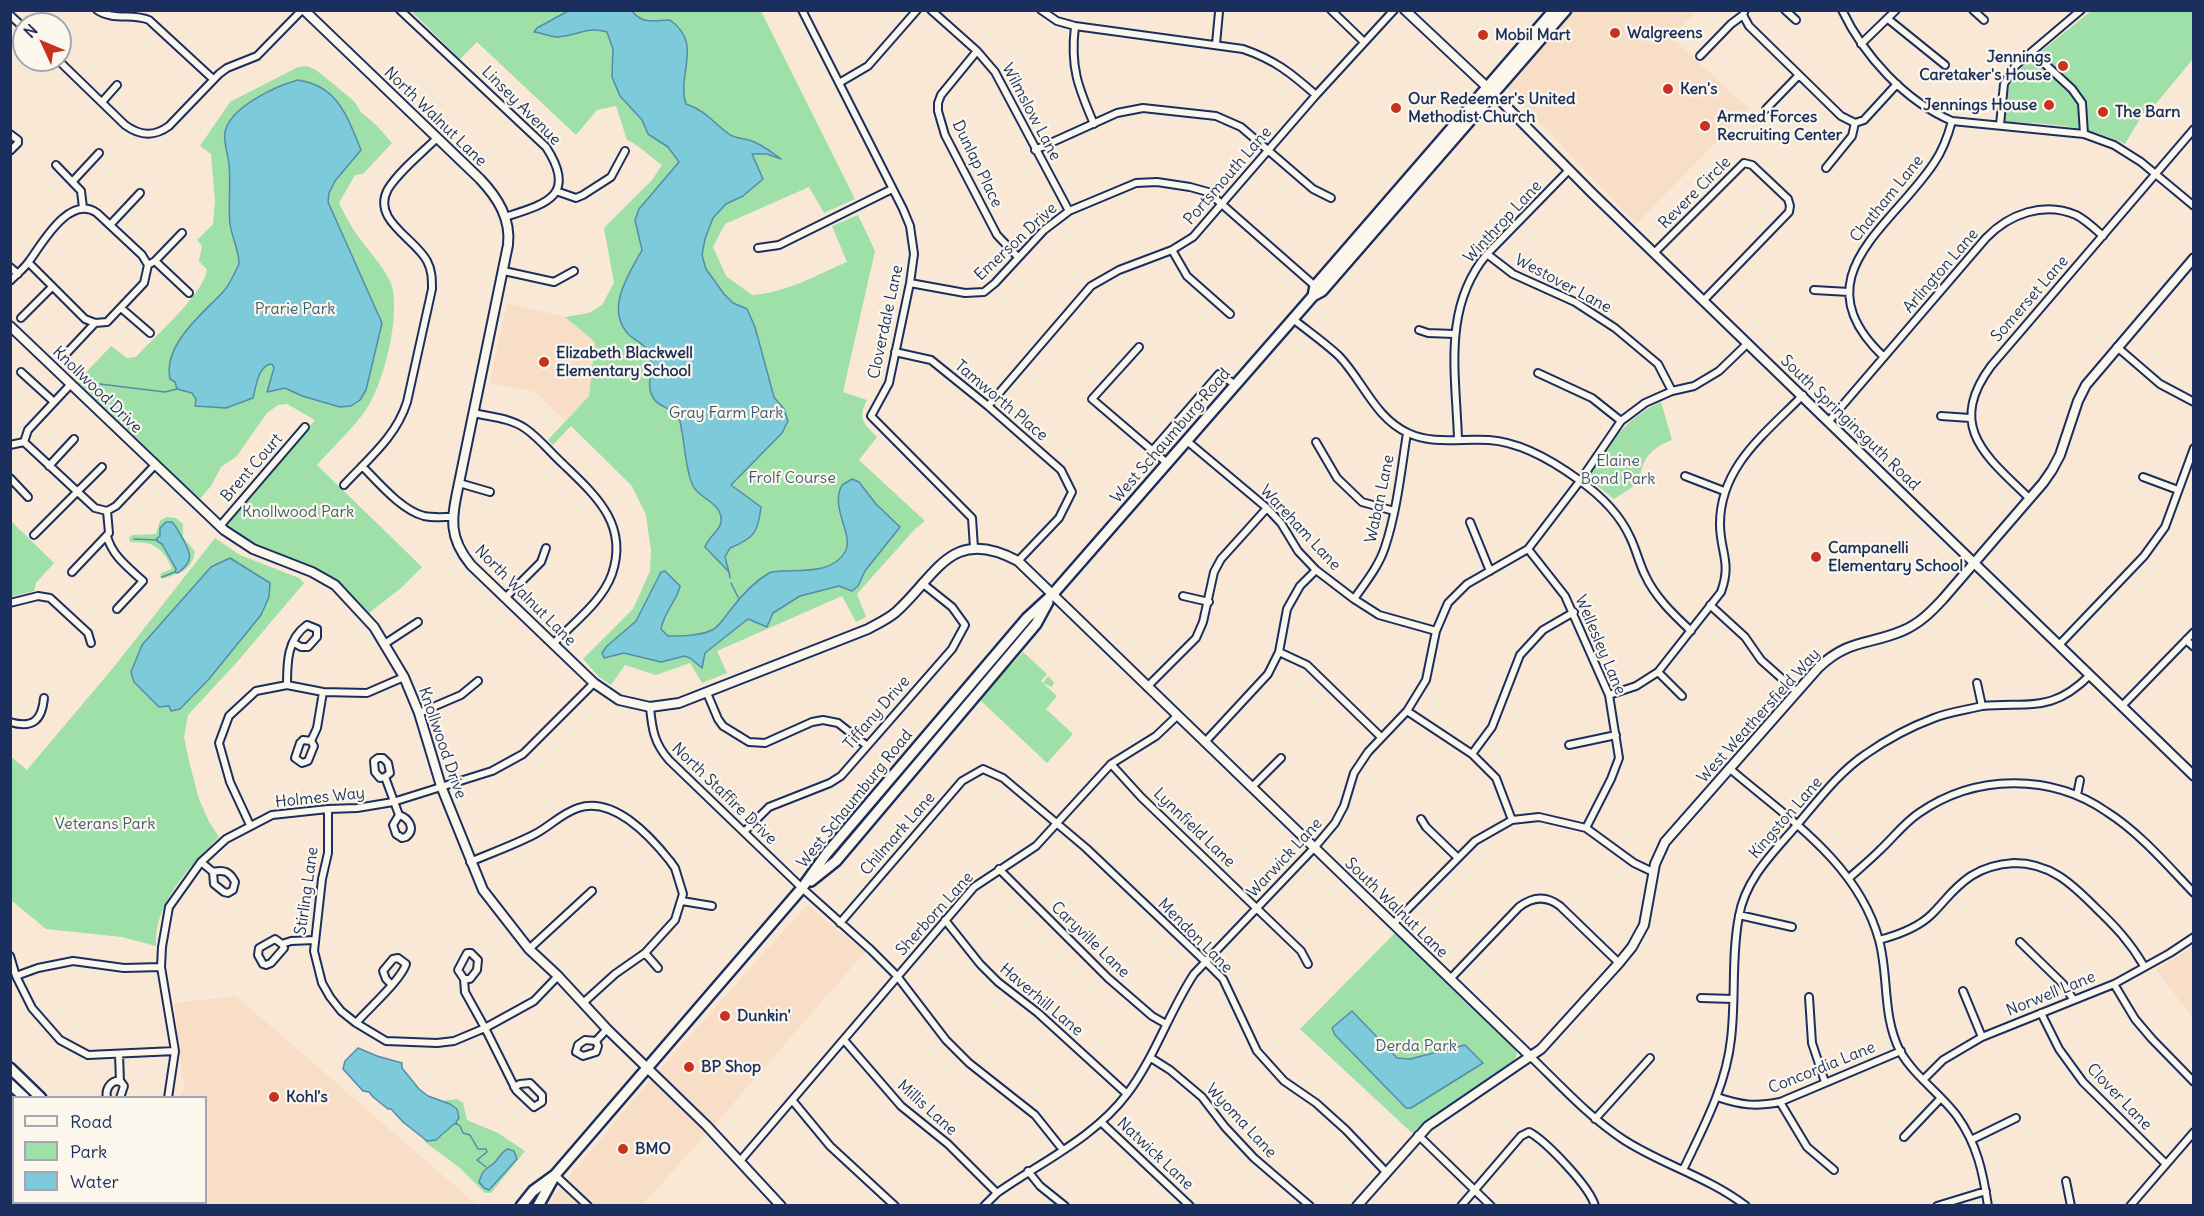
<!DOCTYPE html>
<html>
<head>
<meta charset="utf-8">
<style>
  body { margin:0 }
  #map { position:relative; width:2204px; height:1216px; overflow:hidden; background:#f9e8d6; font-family:Delius,sans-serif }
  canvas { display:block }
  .frame { position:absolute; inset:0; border:12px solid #1b2f5e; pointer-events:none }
  .legend { position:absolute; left:12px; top:1096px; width:195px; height:108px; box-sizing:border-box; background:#fbf7ec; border:2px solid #a1a7b3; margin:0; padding:8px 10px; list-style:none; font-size:18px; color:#1b2f5e }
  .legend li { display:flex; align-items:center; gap:12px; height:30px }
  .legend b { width:30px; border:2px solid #a1a7b3 }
  .north { position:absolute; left:12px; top:12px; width:60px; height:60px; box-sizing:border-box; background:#fbf7ec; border:2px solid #a1a7b3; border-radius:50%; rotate:314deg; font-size:16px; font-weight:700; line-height:24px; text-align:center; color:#1b2f5e }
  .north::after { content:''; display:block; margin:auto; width:21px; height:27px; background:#c8321e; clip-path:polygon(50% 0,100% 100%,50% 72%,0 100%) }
</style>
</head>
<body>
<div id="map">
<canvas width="2204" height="1216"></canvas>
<div class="frame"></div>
<ul class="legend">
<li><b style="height:8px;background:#fbf7ec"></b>Road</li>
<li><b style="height:16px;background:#9fdfa8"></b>Park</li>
<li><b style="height:16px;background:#7ccada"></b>Water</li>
</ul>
<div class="north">N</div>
</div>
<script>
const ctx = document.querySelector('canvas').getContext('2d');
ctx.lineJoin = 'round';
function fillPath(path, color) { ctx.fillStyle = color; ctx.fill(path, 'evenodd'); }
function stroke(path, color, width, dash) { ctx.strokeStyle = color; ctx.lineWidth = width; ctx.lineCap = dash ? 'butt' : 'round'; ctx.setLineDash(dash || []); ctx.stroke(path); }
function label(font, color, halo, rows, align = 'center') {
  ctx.font = font + ' Delius,sans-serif'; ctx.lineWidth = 4.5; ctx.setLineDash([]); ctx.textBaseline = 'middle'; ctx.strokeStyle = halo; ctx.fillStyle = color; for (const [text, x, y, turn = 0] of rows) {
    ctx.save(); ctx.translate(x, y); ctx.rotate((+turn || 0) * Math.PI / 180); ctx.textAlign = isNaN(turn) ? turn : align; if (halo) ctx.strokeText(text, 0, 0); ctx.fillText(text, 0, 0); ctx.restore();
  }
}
fillPath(new Path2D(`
  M1574 10 1696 11 1672 38 1749 109 1636 224 1507 88Z
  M507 303 565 317 595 342 589 396 565 421 536 392 490 383Z
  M807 905 865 952 717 1122 642 1205 545 1206 645 1086Z
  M2193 946V1018L2156 970Z
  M236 996 477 1205 96 1206 99 1202H206V1098L180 1097 184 1089 174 1003Z`), '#f8dec7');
fillPath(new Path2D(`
  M414 10 761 11 855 199 824 213 809 187 725 224 713 247 726 276 752 295C786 293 816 275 847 262L832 226 858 215 875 251 843 392 867 400C857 418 864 424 877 437L859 460 925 521 915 529 857 594 866 617 856 622 842 596 717 651 727 673 702 683 690 663 656 675 625 665 611 685 599 677 583 659 633 609 650 571 651 551 646 515 632 486 571 426 553 445 548 440 589 396 595 342 565 317 589 313 602 305 614 283 604 228 652 180 662 165C653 159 635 142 627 140L616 106 597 110 576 135 477 42 460 59 412 12Z
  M2091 11H2193V59L2149 112H2144L2125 144C2087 125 2046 123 2004 122L2009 86 2022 67Z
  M307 66 316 70 354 101 361 112 376 125 392 143 363 174 355 175 339 203C344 213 349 223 355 232 366 248 381 263 390 281 403 311 383 389 363 414 349 432 332 448 317 465L422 567 401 588 369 613C353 595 337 578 315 568 286 554 249 550 227 524L228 521 315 420 287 404 278 405 267 413 236 457 221 467 211 486 200 499 77 382 111 346 127 358 136 357C154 337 203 295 207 270L199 261 202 246 197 240 213 224 215 201 211 154 200 146 230 102 298 67Z
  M1661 402 1672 440C1652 447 1640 460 1640 482L1614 499 1586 477C1609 446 1624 418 1661 402Z
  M166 517 176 518 183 524V537L195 552C191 572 179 573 162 579L160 577 161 573 172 569C169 559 160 547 150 544 143 542 137 543 130 542L129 538 132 535 156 534 160 521Z
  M10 520 54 563 36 583 34 591 11 597Z
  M215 538 240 555 299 578 304 583 238 661 188 715 184 737 190 765 199 799 209 822 219 837C191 865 153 904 156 946L122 937 46 929 11 900 10 756 27 770 113 668Z
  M1023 652 1047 674 1041 681 1043 683 1048 676 1054 682 1052 687 1043 683 1057 696 1046 709 1073 734 1047 763 979 699Z
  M1395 933 1515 1047 1517 1054 1512 1065 1435 1114 1412 1133 1300 1029Z
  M457 1099 463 1103 467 1120 498 1133 525 1151 491 1193H485L460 1168 425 1142 424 1140 427 1141 441 1137 454 1124 450 1104 441 1101Z`), '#9fdfa8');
const water = new Path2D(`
  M568 11H632C643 25 655 20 670 20 704 44 676 74 686 104 707 111 712 122 729 134 735 139 745 138 752 141 763 145 771 152 781 159L767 154H752L763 179 743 196 726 204 713 218 705 239 702 255 706 269 724 294 733 303 747 309 755 327 774 397 784 409 788 421 782 433 731 485 761 507C758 532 755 538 730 548L725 557 729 572 705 547C708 536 724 529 721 516 717 501 699 498 693 486 686 472 685 448 682 432 681 428 681 422 679 419 674 408 660 408 654 399 643 383 657 369 649 352 646 345 634 340 628 334 605 308 629 274 642 250L635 220 639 209 679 162 668 147 648 134 642 120 620 96 612 77 613 49 607 32C586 26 577 36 558 37 551 37 542 33 534 32L537 28Z
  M298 80C338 86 347 116 361 150L335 181 329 193 328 202 382 323 366 390 360 400 351 406 340 407 302 396 285 388 267 392 274 368 272 364C258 365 256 387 253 398L226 408 195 406 196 399 192 393 177 389 175 382 170 379C163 345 201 315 222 293 230 285 234 274 239 264 239 250 232 238 230 224 228 204 231 184 229 164 228 154 223 142 225 132 230 107 276 86 298 80Z
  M852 479 859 482 876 504 900 527 865 571 858 586 852 591 839 586 800 596 773 613 767 627 748 619 705 653 702 668 690 658 685 656 661 662 624 653 604 658 602 653 607 646 636 621 661 572 665 571 680 586C679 597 664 612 661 629L668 636C681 636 702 636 714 629 721 624 726 615 732 608 742 595 754 582 769 573 773 571 777 572 782 571 804 570 833 573 845 552 855 535 829 508 842 485Z
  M166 522H172C177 527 179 533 183 539 191 554 194 561 178 573L175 572 176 569 162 544 157 541V538L160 536V528Z
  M230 558 270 583 269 597 261 615 209 679 180 709 171 711 169 706 159 707 134 682 131 672 142 645 211 567Z
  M1352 1011 1397 1058 1410 1059 1465 1045 1483 1063 1411 1108H1406L1335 1035 1332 1028Z
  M358 1048 377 1056 402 1063V1068L419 1089 428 1096 450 1104 457 1109 459 1118 456 1122 457 1124H454L436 1140 427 1141 403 1122 391 1109H388L373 1097 369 1092 363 1091 343 1069 345 1061Z
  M508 1149 514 1151 517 1159 489 1190 484 1188 479 1182C483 1169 484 1171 494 1163 500 1158 500 1152 508 1149Z`);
fillPath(water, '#7ccada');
stroke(water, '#558ca8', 1.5);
stroke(new Path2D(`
  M100 384 165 392 177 389
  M134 539 157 540
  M729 572 730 578
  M162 577 175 572
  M731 583 739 599
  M457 1124 460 1126 463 1133 470 1135 478 1149H486L487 1152 477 1160 486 1167`), '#558ca8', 1.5);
const minor = new Path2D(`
  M97 10C113 21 132 13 149 20L213 79
  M400 10 546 147C578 196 546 204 505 217
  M802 10 903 209 910 226 914 254 910 283 889 383 871 416 972 518 974 548
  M931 10 977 51 995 72 1069 211
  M1041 10 1057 21 1075 26 1243 49C1275 60 1291 73 1316 95
  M1331 10 1364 42
  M1785 10 1796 20
  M1842 10C1864 56 1905 101 1952 121L2084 134 2114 145 2141 162 2194 206
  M1973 10 1984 20
  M10 15 24 28
  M1743 15 1749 26 1841 116 1855 123
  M1888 19 1945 65
  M1075 26C1070 67 1078 87 1094 124
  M1216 44 1219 12
  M1861 44 1896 10
  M977 51 941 95 938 103V111L945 135 997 235 1018 257
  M2032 52 2072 89 2082 103 2084 134
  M1700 56 1731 24 1743 15 1745 10
  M58 60 125 125C140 136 154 137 169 126L219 74 227 68 257 56 302 10
  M839 83 868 66 917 10
  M102 102 117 85
  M1766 109 1799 75
  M2000 125 2004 84 2015 66 2081 10
  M10 134 18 140V143L10 151
  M1035 150 1117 113 1143 108 1216 116 1241 127 1313 189 1331 198
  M56 165 81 191 83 208
  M1826 168 1852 136 1855 123 1864 120 1897 84
  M73 181 99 153
  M556 191 576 198 583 195 611 177 625 151
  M110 225 140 193
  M758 248 779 245 892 189
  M1172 250 1187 276 1230 314
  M1655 252 1744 163 1752 165 1788 199 1790 206 1789 212 1704 300
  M1487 254 1513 274 1575 302 1615 328 1658 364 1672 391
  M155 261 189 293
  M148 265 155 261 182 233
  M10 267 18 274
  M504 271 554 282 574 271
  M10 281C17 274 25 268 30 260 43 242 70 194 97 213L142 255 148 265 144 283 107 322 95 323 85 319 29 263
  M910 283 965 293 984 292 995 283 1044 230 1069 211 1136 183 1157 182 1190 187 1208 192 1315 286
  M1814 290 1849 292
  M121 308 150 333
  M21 318 52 287
  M1293 319C1308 331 1325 343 1339 356 1363 381 1375 418 1408 433 1433 445 1462 438 1489 440 1521 442 1553 461 1579 480 1600 495 1619 513 1630 537 1636 549 1639 563 1645 575 1655 597 1673 614 1691 631
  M1419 330 1428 333 1454 334
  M1139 347 1092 399 1167 463
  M2117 347 2160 384 2194 402
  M895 352 931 360 988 406 1061 470 1072 492 1059 518 1018 561
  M64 356 95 323
  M1884 357C1799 277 1891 228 1934 163 1943 150 1948 136 1952 121
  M21 372 54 402
  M1538 373 1592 398 1621 421
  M988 406 1091 286 1119 270 1172 250 1193 237 1316 95 1394 10
  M473 413C491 417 511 418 526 429 539 438 551 453 563 464 595 495 629 524 612 574 602 602 573 623 553 644
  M1941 416 1970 418
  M1829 421 1986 238C2009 214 2044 201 2076 215 2086 220 2095 229 2103 236
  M1458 439C1456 374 1442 308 1487 254L1569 170
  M1187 441 1267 508 1281 523 1298 551 1316 570 1354 599 1379 615 1436 631
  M24 442 95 508 107 511 116 506 155 465
  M24 442 28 430 71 384
  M1316 442 1337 478 1362 502 1394 511
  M10 445 24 442
  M1152 451 1219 374 1236 385
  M49 466 74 439
  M362 466C378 482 401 510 424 516 433 518 443 517 452 517
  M1685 476 1724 491
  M2143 477 2178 490
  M10 478 28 497
  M459 483 490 492
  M344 485C368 459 396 437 407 402L432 289C432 279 432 270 427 261 415 238 371 220 388 189 400 170 421 154 437 138
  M2029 498C1986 456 1946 427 1991 366L2194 129
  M1470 522 1490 571
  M220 526 305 427
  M34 535 102 467
  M107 536C112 556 129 568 143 581L117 609
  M1528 549 1565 596 1609 695 1619 758 1611 779 1586 828
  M72 572 109 533 107 511
  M1183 596 1209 602
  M505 598 541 562 546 548
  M1354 599C1365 583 1379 566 1385 547 1397 511 1401 471 1407 433
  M10 603 38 596 50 598 88 633 91 643
  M1710 605 1745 637 1761 660 1797 692
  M2186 640 2194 647
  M386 643 418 622
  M2059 645 2144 556 2165 527 2194 448
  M1279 652 1307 665 1381 737
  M1658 672 1682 696
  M287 685C287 663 287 639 307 625L317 629V637L308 647H301L294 643
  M1147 687 1196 638 1203 622 1214 572 1221 559 1267 508
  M707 693 718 719 723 726 749 742 765 743 812 722 823 720 838 723 866 745
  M1609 695 1636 686 1658 672 1721 592C1732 562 1720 552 1720 524 1720 466 1766 433 1803 395
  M1982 706C2031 702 2052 713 2090 675
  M2122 706 2194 632
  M650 707C652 729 654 743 669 760L802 888 871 950 897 976 946 1040 969 1063 1035 1115 1063 1150
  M1407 711 1472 754 1496 778 1512 820
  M419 713 461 695 478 681
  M10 722C33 729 42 720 44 698
  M303 740 311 741 314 746 308 761 302 763 295 758 300 743Z
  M311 741 317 728 323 692
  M1205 742 1268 674 1279 652 1287 609 1300 586 1316 570
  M1569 745 1616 735
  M1472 754 1492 727 1520 655 1543 630 1574 612
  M378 758H383L388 763 390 773 385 777 380 778 375 772 374 761Z
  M1111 764 1141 797 1301 951 1308 964
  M1729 768C1786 817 1858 863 1879 940 1889 976 1882 1016 1900 1051 1914 1076 1941 1094 1957 1116 1977 1144 1983 1172 1988 1206
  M385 777 399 815C409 818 416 829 406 837L402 838 396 834 393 825 399 815
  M1252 787 1281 758
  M2077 795 2080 780
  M328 809V853L322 879 314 951 322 983 330 997 341 1011 356 1023 386 1041 437 1043 454 1041 485 1028 534 1001 558 976
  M1421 819 1426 827 1457 857
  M250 825 230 782 219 743 229 716 256 691 287 685 323 692 367 693 404 677
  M744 832 769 807 830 783 841 776 952 649 965 625 952 607 922 583
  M201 862 213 872C224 869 230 872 235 882L233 890 228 893 224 892 214 884 213 872
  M470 862C491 853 514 845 535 834 549 827 562 813 578 808 614 796 650 836 670 861L675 868 683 894 675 920 645 953 615 974 583 1003
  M999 869 1108 978 1152 1016 1166 1024
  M1849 878C1859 869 1870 860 1880 850 1893 838 1904 823 1919 813 1975 774 2051 773 2107 812 2140 833 2167 865 2194 893
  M682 901 712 906
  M1739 915 1792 927
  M945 920 980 964 998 982 1038 1013 1127 1094
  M840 923 962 781 983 769 1003 778 1086 848 1205 961 1223 979 1257 1051 1284 1081 1316 1103 1346 1130 1386 1172
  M1393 924 1475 841 1512 820 1539 817 1586 828 1634 863 1653 872
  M275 939 282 944 284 948 271 963 266 965 263 964 258 955 259 948Z
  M1879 940C1898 935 1918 928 1932 914 1947 899 1952 889 1971 876 1985 867 1998 864 2014 863 2050 863 2071 883 2095 907 2115 926 2130 942 2144 966
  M2020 942 2063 984 2073 999
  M282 944 291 941 314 940
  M529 949 592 891
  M645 953 658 968
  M10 956 16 976 32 1008 60 1040 88 1055 175 1051
  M16 976 38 968 73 961 124 968 161 967
  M1451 978 1519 907C1532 897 1546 895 1560 906L1619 963
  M464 979H470L477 970 478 960 471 953H467L458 970 464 979 465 992 485 1028 516 1090 534 1107 542 1102V1095L530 1083 520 1084 514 1087
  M2114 984 2135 1019 2152 1039 2194 1082
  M1963 991 1982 1037
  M1809 997 1812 1043 1825 1082
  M1701 998 1733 999
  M2041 1013 2059 1049 2083 1082 2166 1164
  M356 1023C369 1008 401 980 406 964L398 958 393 959 383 971 386 979 391 984
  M844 1040 901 1106 948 1144 997 1193
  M596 1041 585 1040 578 1045 576 1052 583 1056 596 1052 598 1046 596 1041 607 1029
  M119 1054 120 1082
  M1531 1057C1561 1086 1589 1117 1624 1140 1663 1165 1708 1177 1746 1206
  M1151 1058 1170 1070 1202 1097 1225 1127 1254 1158 1310 1206
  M1923 1080 1943 1060 1982 1037 2114 984 2170 953 2194 937
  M1717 1097C1741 1105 1754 1107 1780 1102L1901 1051
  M107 1098C105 1091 109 1083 116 1081L121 1082 124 1086 120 1098
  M168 1098 175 1051 161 967 162 947 169 907 201 862 226 839 272 815 328 809 357 808 393 802 492 771 523 754 594 683
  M792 1100 830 1146 895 1206
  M1780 1102 1807 1147 1834 1170
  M1595 1119 1650 1058
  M1101 1122 1190 1206
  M1418 1135 1491 1206
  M1904 1137 1940 1099
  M1971 1140 2016 1118
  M740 1161 974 887 1036 846 1111 764 1156 736 1177 716
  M10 1165 14 1162
  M1683 1170C1703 1128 1726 1086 1731 1039 1736 998 1731 957 1739 916 1745 882 1768 858 1790 833 1814 806 1836 774 1866 754 1886 740 1910 727 1934 718 1949 712 1966 710 1982 706L1977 683
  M1028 1171 1040 1186 1065 1206
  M555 1175 588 1206
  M10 1180 14 1183
  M2066 1181 2071 1206
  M47 1202 52 1206
  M83 1206 86 1202
  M984 1206 997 1193C1041 1162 1094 1138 1127 1094 1155 1057 1169 1012 1194 974L1314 848 1335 823 1344 806 1354 773 1368 752 1407 711 1426 680 1436 631 1448 603 1467 584 1528 549 1580 481 1621 421 1645 403 1672 391 1694 386 1719 371 1748 343
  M1461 1206 1521 1136 1529 1132C1546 1141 1590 1187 1595 1206
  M1937 1206 1986 1191
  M2130 1206 2194 1132`);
const tertiary = new Path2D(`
  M304 10 480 179C498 198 511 219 508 245L459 483C452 517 447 536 471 565L594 683 619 700 650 707 679 703 868 629C877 624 888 619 896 612 937 575 951 525 1018 561L1531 1057
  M1405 10 1488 88 1592 193 2194 776
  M10 326 224 530 253 549 312 572 335 585 374 627 404 677 419 713 441 786 483 890 529 949 558 976 607 1029 707 1126 781 1206
  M1357 1206 1428 1126 1541 1049 1619 963 1632 947 1644 925 1655 864 1665 842 1818 668C1848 639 1869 645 1902 631 1919 624 1931 612 1943 599L2043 483 2052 470 2060 455 2078 401 2086 385 2194 258`);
const secondary = new Path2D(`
  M1313 296 1315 286 1554 10
  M811 881 836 861 1036 624 1048 602
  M10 1068 41 1098
  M10 1084 25 1098
  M135 1202 138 1206
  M152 1202 155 1206
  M521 1206 533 1191 555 1175 802 888 827 853 1027 618 1052 595 1313 296 1322 291 1566 10
  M538 1206 554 1177`);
stroke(minor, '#1b2f5e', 10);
stroke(tertiary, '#1b2f5e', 12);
stroke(secondary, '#1b2f5e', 14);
stroke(minor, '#fbf7ec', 6);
stroke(tertiary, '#fbf7ec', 8);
stroke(secondary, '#fbf7ec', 9);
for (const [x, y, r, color] of [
  [1615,33,6,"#c8321e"],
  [1483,35,6,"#c8321e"],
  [2063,66,6,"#c8321e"],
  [1668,89,6,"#c8321e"],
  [2049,105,6,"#c8321e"],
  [1396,108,6,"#c8321e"],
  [2103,112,6,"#c8321e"],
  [1705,126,6,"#c8321e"],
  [544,362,6,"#c8321e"],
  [1816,557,6,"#c8321e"],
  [725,1016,6,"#c8321e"],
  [689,1067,6,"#c8321e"],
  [274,1097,6,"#c8321e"],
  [623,1149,6,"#c8321e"]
]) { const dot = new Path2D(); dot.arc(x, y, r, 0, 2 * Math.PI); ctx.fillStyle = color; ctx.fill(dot); stroke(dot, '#fbf7ec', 2); }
label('bold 16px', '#1b2f5e', '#fbf7ec', [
  ["Walgreens",1627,33],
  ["Mobil Mart",1495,35],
  ["Jennings",2051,57,"right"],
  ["Caretaker's House",2051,75,"right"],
  ["Ken's",1680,89],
  ["Our Redeemer's United",1408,99],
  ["Methodist Church",1408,117],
  ["Jennings House",2037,105,"right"],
  ["The Barn",2115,112],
  ["Armed Forces",1717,117],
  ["Recruiting Center",1717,135],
  ["Elizabeth Blackwell",556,353],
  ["Elementary School",556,371],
  ["Campanelli",1828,548],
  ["Elementary School",1828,566],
  ["Dunkin'",737,1016],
  ["BP Shop",701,1067],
  ["Kohl's",286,1097],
  ["BMO",635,1149]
], 'left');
label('16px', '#1b2f5e', '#fbf7ec', [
  ["Linsey Avenue",521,106,45],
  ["Wilmslow Lane",1031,112,62],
  ["North Walnut Lane",435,117,44],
  ["Dunlap Place",977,164,64],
  ["Portsmouth Lane",1228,176,-49],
  ["Revere Circle",1695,193,-45],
  ["Chatham Lane",1887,199,-51],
  ["Winthrop Lane",1503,222,-47],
  ["Emerson Drive",1016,242,-43],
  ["Arlington Lane",1941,271,-49],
  ["Westover Lane",1563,284,28],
  ["Somerset Lane",2030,299,-49],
  ["Cloverdale Lane",886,322,-78],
  ["Knollwood Drive",97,390,44],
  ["Tamworth Place",1001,401,40],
  ["South Springinsguth Road",1850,423,44],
  ["West Schaumburg Road",1171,436,-49],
  ["Brent Court",252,468,-49],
  ["Waban Lane",1380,499,-78],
  ["Wareham Lane",1300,528,47],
  ["North Walnut Lane",525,596,45],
  ["Wellesley Lane",1600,645,67],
  ["Tiffany Drive",877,713,-49],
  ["West Weathersfield Way",1759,716,-48],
  ["Knollwood Drive",442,743,71],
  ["North Staffire Drive",724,794,44],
  ["Holmes Way",320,798,-6],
  ["West Schaumburg Road",855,799,-51],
  ["Kingston Lane",1786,818,-49],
  ["Lynnfield Lane",1194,828,44],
  ["Chilmark Lane",898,834,-49],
  ["Warwick Lane",1285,858,-47],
  ["Stirling Lane",307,891,-82],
  ["South Walnut Lane",1396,908,44],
  ["Sherborn Lane",935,914,-48],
  ["Mendon Lane",1195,936,45],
  ["Caryville Lane",1090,940,44],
  ["Norwell Lane",2051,994,-22],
  ["Haverhill Lane",1041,1000,40],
  ["Concordia Lane",1822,1068,-22],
  ["Clover Lane",2119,1097,46],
  ["Millis Lane",927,1108,42],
  ["Wyoma Lane",1241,1121,47],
  ["Natwick Lane",1155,1154,43]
]);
label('16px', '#3c5b70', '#fbf7ec', [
  ["Prarie Park",295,309],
  ["Gray Farm Park",726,413],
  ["Elaine",1618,461],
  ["Bond Park",1618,479],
  ["Frolf Course",792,478],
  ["Knollwood Park",298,512],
  ["Veterans Park",105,824],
  ["Derda Park",1416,1046]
]);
</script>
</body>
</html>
